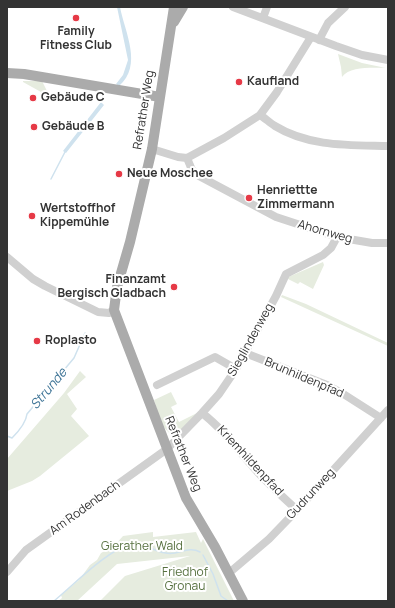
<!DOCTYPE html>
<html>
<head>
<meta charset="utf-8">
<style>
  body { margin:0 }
  #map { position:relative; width:395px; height:608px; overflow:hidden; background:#fff; font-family:Manrope,sans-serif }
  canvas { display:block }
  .frame { position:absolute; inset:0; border:8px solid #333; pointer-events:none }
</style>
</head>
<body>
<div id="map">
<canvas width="395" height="608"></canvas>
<div class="frame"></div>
</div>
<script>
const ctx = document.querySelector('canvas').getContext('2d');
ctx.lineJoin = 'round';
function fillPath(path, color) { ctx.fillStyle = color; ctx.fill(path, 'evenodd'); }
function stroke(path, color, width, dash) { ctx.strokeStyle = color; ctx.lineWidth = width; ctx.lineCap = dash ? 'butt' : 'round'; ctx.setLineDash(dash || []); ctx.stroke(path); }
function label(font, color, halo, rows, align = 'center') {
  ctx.font = font + ' Manrope,sans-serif'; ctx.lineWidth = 4; ctx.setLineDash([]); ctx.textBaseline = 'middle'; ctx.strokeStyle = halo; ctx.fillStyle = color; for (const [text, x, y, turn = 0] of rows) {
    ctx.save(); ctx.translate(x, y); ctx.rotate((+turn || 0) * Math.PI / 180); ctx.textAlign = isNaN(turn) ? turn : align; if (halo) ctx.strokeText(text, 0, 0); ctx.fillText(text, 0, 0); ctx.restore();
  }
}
fillPath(new Path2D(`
  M338 54 362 63 386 68C373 68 350 66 342 77L341 67Z
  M23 81H42L50 97 23 82Z
  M323 262 324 265 313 289 300 282 298 284 286 278Z
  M282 295 306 304 388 343V346L281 297Z
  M80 371 86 377 67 394 77 409 71 416 89 436 40 476 32 481 7 491V459L64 393Z
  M171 392 177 404 171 407 179 422 201 411 178 433 173 435C161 430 158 411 154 400Z
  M153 532V537L196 532 201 543 203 539 234 601H100L125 576 190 556 117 564 77 601H58L62 598 61 595 79 580 90 565 97 560 101 553 114 546 123 536Z`), '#e6ecdf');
fillPath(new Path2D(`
  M117 7H120C125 33 143 65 119 86L116 84 123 75 128 60Z
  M101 102 104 105 66 153 63 151Z`), '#cfe2ee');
stroke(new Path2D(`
  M51 179 66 150
  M7 436 12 438C19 431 26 423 27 414L74 358 85 333
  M203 555 213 574 221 596 228 601
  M54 601C79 580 104 553 135 541 145 544 155 552 166 553 178 556 188 545 200 552`), '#cfe2ee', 1.5);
stroke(new Path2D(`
  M233 7 336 46 362 55 388 60
  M263 18 267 7
  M319 40 328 23 345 7
  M260 115C265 118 270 123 275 126 309 147 350 145 388 146
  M152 149 178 157 187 158 224 138 260 115 277 92 311 37
  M187 158 192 170 199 176 276 217 337 237 372 243H388
  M7 257 33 279 45 286 98 312 109 313 114 310
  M245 353 327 385 345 395 381 418
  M157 385 215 357 236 369
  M202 413C223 429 238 450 255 469 268 484 283 497 297 510
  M7 572 26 550 167 449 202 413 219 394 236 369 276 296 286 274 323 255 331 248 337 237
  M229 573 269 539 297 510 388 410`), '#d0d0d0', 8);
stroke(new Path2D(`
  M174 7 152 149 130 242 117 287 114 310 186 498 215 547 243 601
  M174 22 183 7
  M7 73 24 74 160 97`), '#ababab', 10);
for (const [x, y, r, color] of [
  [76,18,4,"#e63946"],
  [239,82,4,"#e63946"],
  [33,98,4,"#e63946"],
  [34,127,4,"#e63946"],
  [119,174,4,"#e63946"],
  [249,198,4,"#e63946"],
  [32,216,4,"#e63946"],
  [174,287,4,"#e63946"],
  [37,341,4,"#e63946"]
]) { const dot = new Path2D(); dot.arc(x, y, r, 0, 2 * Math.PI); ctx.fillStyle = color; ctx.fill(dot); stroke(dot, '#fff', 1.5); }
label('bold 12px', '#333', '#fff', [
  ["Family",76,32,"center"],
  ["Fitness Club",76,46,"center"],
  ["Kaufland",247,82],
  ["Gebäude C",41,98],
  ["Gebäude B",42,127],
  ["Neue Moschee",127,174],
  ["Henriettte",257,191],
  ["Zimmermann",257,205],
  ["Wertstoffhof",40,209],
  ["Kippemühle",40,223],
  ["Finanzamt",166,280,"right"],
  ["Bergisch Gladbach",166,294,"right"],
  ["Roplasto",45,341]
], 'left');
label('12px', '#333', '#fff', [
  ["Refrather Weg",144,110,-81],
  ["Ahornweg",325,232,16],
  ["Sieglindenweg",251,340,-61],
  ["Brunhildenpfad",304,378,23],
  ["Refrather Weg",183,454,68],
  ["Kriemhildenpfad",250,461,47],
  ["Gudrunweg",311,494,-47],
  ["Am Rodenbach",85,508,-36]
]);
label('12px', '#56703f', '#fff', [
  ["Gierather Wald",142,547],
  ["Friedhof",185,573],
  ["Gronau",185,587]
]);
label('italic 13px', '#3f7597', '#fff', [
  ["Strunde",49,389,-50]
]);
</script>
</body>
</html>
